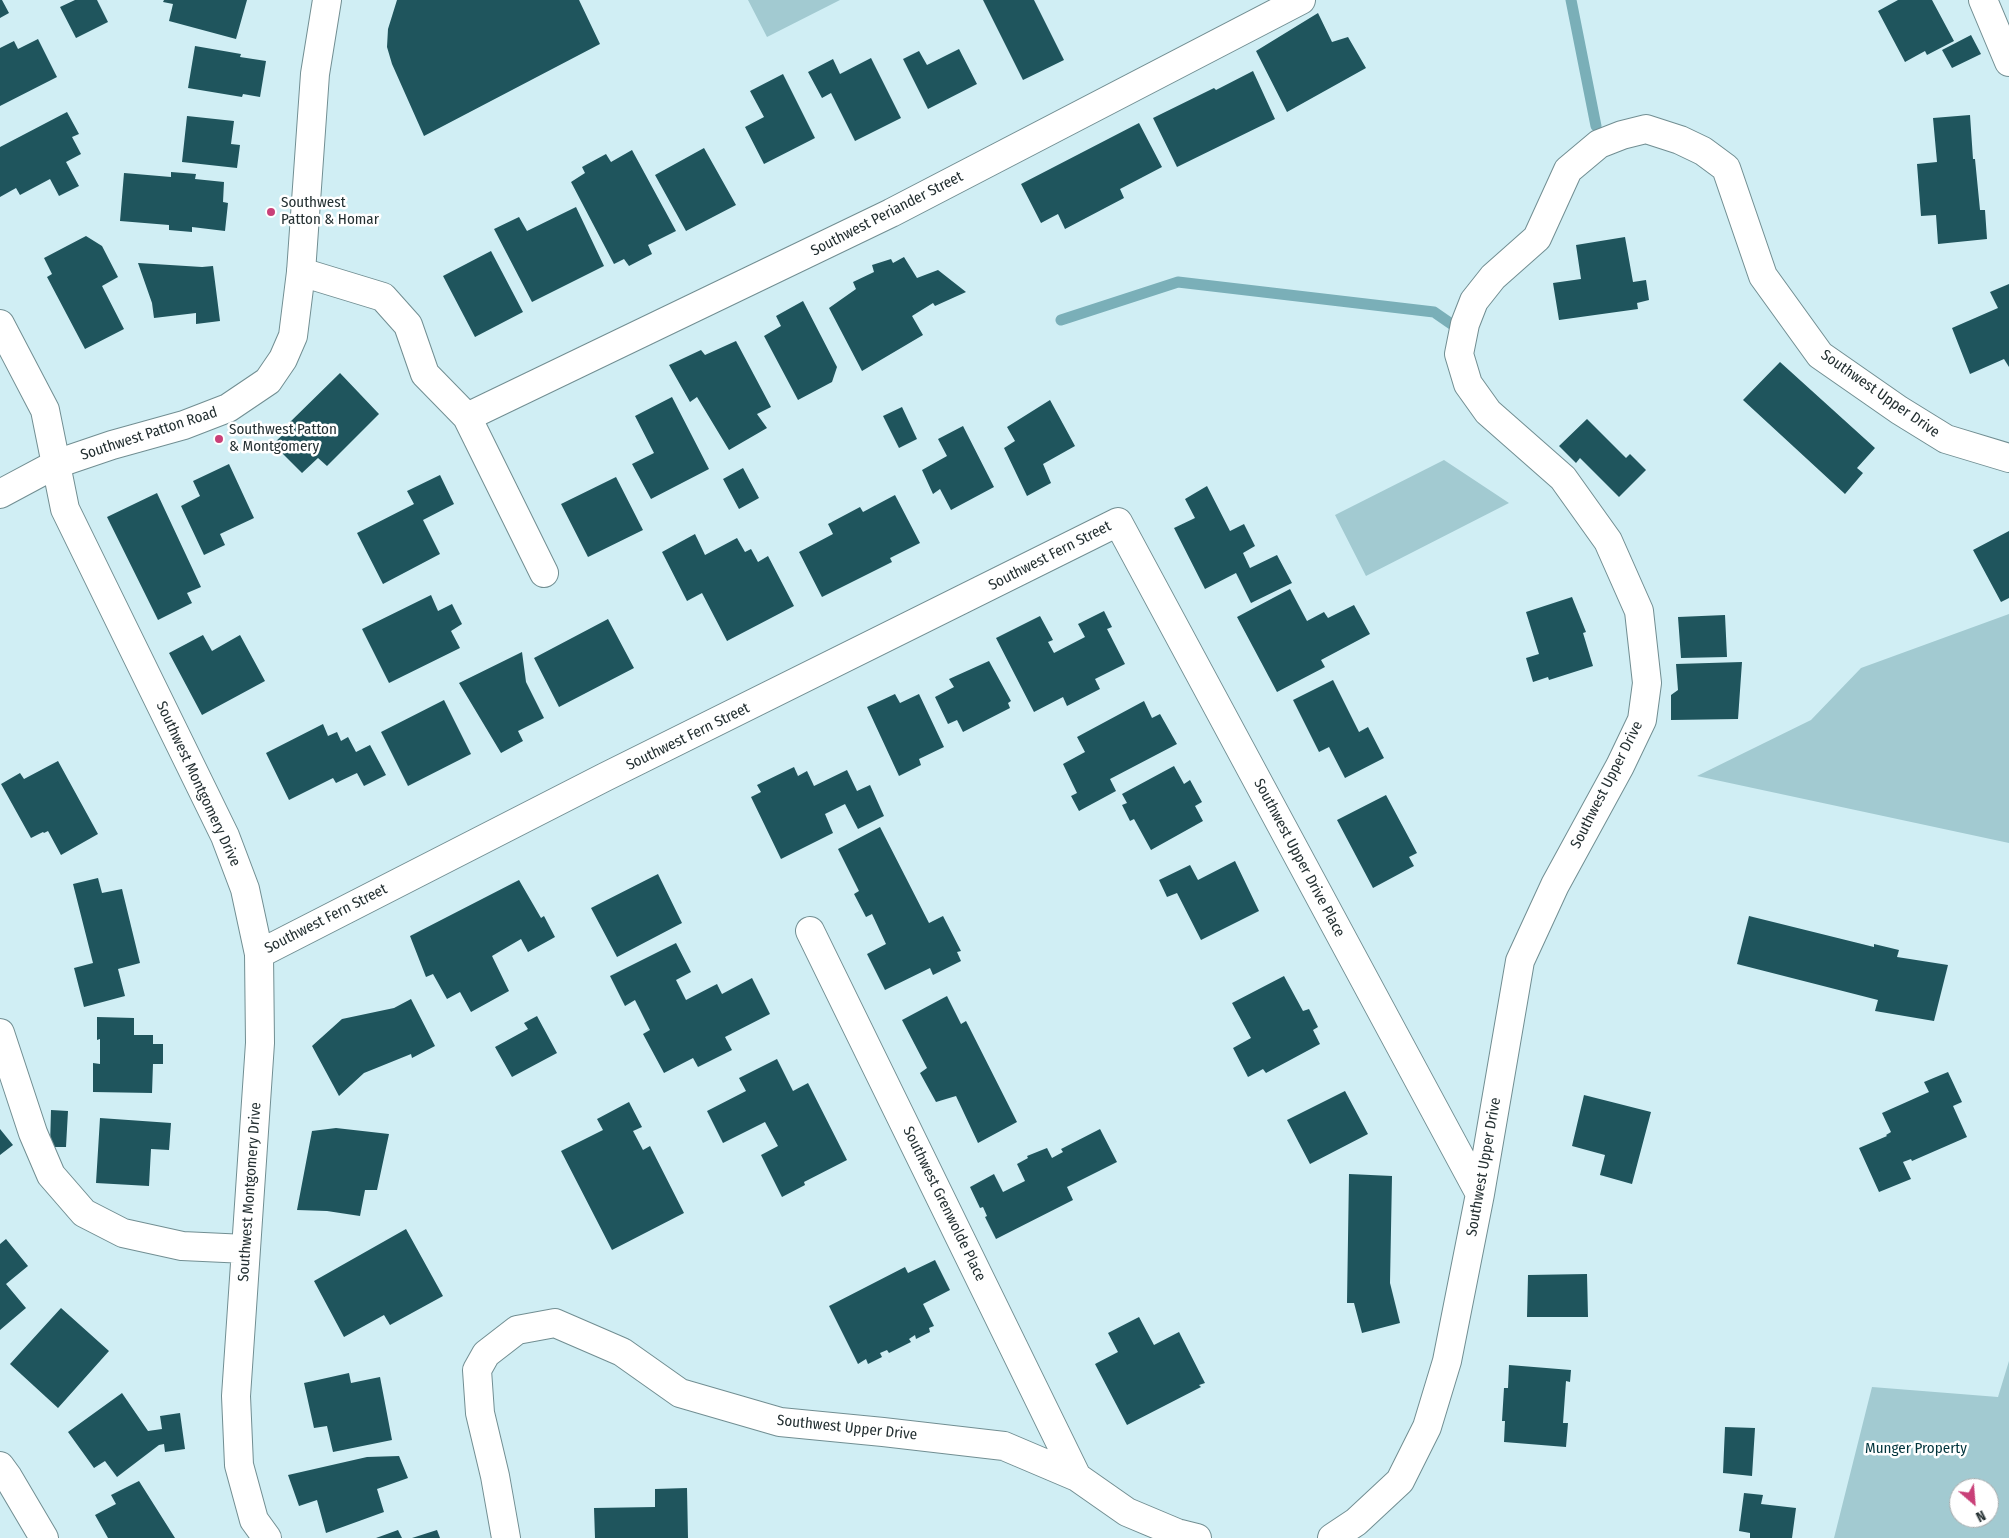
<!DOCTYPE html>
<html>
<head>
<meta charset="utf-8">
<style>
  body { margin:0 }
  #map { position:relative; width:2009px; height:1538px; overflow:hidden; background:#d0eef4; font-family:"Fira Sans Condensed",sans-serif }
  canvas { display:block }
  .north { position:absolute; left:1949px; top:1478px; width:50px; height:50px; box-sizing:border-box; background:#fff; border:1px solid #a7acad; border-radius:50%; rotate:153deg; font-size:14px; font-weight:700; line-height:20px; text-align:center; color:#243032 }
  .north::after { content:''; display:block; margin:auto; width:18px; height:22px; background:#c94078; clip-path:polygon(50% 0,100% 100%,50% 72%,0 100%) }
</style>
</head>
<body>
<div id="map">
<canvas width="2009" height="1538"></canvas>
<div class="north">N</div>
</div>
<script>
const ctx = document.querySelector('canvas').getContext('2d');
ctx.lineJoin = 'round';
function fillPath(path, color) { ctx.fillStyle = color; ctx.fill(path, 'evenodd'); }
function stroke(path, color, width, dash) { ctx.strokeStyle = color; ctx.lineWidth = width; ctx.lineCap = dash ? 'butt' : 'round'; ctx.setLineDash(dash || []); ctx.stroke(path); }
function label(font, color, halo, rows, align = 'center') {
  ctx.font = font + ' "Fira Sans Condensed",sans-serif'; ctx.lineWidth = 5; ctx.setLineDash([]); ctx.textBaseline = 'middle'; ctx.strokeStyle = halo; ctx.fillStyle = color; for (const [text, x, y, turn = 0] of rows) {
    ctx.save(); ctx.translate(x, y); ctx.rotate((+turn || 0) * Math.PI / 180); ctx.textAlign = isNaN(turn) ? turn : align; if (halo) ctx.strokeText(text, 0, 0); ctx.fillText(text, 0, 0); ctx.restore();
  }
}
fillPath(new Path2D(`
  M748 0H840L767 37Z
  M1444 460 1509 503 1366 576 1335 515Z
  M2009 614V843L1697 776 1811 720 1861 668Z
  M2009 1361V1538H1834L1872 1387 1998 1397ZM1959 1488H1989V1518H1959Z`), '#a2cad1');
stroke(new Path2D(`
  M1571 0 1596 126
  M1061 320 1178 282 1434 312 1460 330`), '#7aafb8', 11);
fillPath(new Path2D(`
  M0 0H2L9 13 0 18Z
  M75 0H97L108 22 76 38 60 7Z
  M164 0H247L236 39 169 21 173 4 163 2Z
  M397 0H579L600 44 424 136 392 64 387 47 388 29Z
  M983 0H1034L1064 60 1023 80Z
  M1898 0H1932L1954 41 1927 55 1925 51 1905 62 1878 11Z
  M1318 13 1332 42 1348 37 1366 68 1287 112 1256 51Z
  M1971 35 1981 54 1952 68 1942 50Z
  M38 39 57 77 0 106V48L14 41 18 49Z
  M195 46 241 54 240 57 266 61 260 97 243 94 242 97 188 88Z
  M959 49 977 84 928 109 903 59 919 51 927 65Z
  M871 58 901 118 855 141 831 93 822 98 808 72 833 59 840 74Z
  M1253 71 1275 119 1177 167 1153 118 1214 88 1216 90Z
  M783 74 815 138 764 164 745 127 764 117 750 91Z
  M67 112 79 134 72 137 81 154 66 162 79 186 59 196 50 179 20 195 16 188 0 197V147Z
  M1970 115 1973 159H1975L1980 210H1985L1987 239 1938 244 1936 215 1921 216 1917 164 1937 162 1933 118Z
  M187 116 234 121 231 144 240 145 237 168 182 162Z
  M1139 123 1162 167 1120 189 1124 198 1065 229 1058 214 1041 223 1021 184Z
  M704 148 736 205 686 231 655 175Z
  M632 150 676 231 648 245 652 254 629 266 624 259 614 264 571 182 585 173 582 167 606 154 611 162Z
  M171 172 196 174 195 179 224 182 223 202 228 203 225 231 192 227V232L169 230V225L120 221 124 173 171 177Z
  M576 207 604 266 532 302 494 229 519 217 527 231Z
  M86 236 102 246 118 277 102 286 124 329 85 349 47 277 52 274 44 258Z
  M1625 237 1633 282 1646 280 1649 300 1637 303 1638 309 1559 320 1553 283 1581 279 1576 245Z
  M491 251 523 312 475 337 443 276Z
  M904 257 917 278 938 270 966 292 935 306 933 303 912 316 923 335 862 371 829 308 856 289 853 282 874 272 872 265 891 259 893 263Z
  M138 263 202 267 213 266 220 321 196 324V313L154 318 152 303Z
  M2009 284V367L2004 359 1970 374 1952 328 1998 308 1990 292Z
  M803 301 837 367 832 382 798 400 764 336 781 326 776 316Z
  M736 341 771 407 757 414 767 428 729 450 697 397 690 402 669 365 701 350 705 355Z
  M1780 362 1875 448 1857 468 1863 473 1845 494 1743 400Z
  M340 373 379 414 327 466 318 458 302 473 273 444 290 428 287 425Z
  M672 397 709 469 651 499 632 464 654 453 635 416Z
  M1050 400 1075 446 1043 464 1051 483 1027 496 1004 448 1015 441 1007 427Z
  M902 407 917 439 899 448 883 416Z
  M1587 419 1626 458 1630 454 1646 470 1619 497 1580 458 1576 463 1559 446Z
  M963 426 994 487 951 510 940 489 933 494 922 470 947 456 938 439Z
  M229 464 254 518 220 534 225 545 204 555 181 506 200 496 193 481Z
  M743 468 759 498 739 509 723 479Z
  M440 475 454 504 423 520 440 554 383 584 357 533 414 504 407 491Z
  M616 477 643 530 588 557 561 504Z
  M1207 486 1230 531 1244 524 1255 546 1243 553 1250 568 1277 555 1292 583 1251 603 1236 573 1205 589 1174 528 1195 518 1185 499Z
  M157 493 201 587 187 593 192 603 158 620 107 517Z
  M895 495 920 543 890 558 892 562 822 597 799 552 833 534 828 524 860 507 863 512Z
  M2009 531V598L2001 602 1973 550Z
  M695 534 705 555 737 538 745 552 751 549 758 562 768 556 794 606 727 641 702 593 687 601 662 552Z
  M1290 589 1307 621 1324 612 1328 618 1354 605 1370 634 1321 660 1325 667 1277 692 1237 617Z
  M431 595 438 611 452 604 462 624 451 631 460 648 389 683 362 629Z
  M1572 597 1586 632 1583 633 1593 666 1549 680 1548 677 1533 682 1526 658 1539 654 1526 612Z
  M1104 611 1112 627 1107 629 1125 664 1095 679 1100 689 1067 706 1063 697 1034 712 996 638 1040 616 1053 640 1048 642 1054 653 1085 637 1078 624Z
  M1725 615 1727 657 1681 658 1678 617Z
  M608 619 634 668 559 707 534 658Z
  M203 635 212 651 240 635 265 681 202 715 169 653Z
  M522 652 526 682 544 718 518 731 523 741 501 753 459 683Z
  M989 661 1011 701 1008 703 1010 708 963 732 957 720 948 724 935 697 954 687 949 679Z
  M1742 662 1738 719 1671 720V695L1678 690 1676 664Z
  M1333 680 1359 732 1368 727 1384 758 1345 778 1329 747 1319 752 1293 700Z
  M895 694 900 703 919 694 944 747 919 759 921 765 899 776 867 707Z
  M444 700 471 754 408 786 381 732Z
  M1144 701 1152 718 1160 714 1177 744 1110 779 1116 791 1079 811 1071 796 1077 793 1063 764 1085 752 1077 737Z
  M323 724 328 736 337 732 341 741 348 737 356 752 370 745 386 775 364 786 357 773 336 783 333 778 289 800 266 753Z
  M58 761 98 834 61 855 48 831 44 833 43 832 31 838 1 784 20 773 24 779Z
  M1174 766 1184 784 1190 780 1202 802 1195 806 1203 821 1151 850 1134 819 1130 821 1122 805 1127 803 1122 794Z
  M794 767 798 776 807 771 814 786 847 770 857 791 870 785 884 816 858 829 845 804 825 814 833 833 781 859 751 797 761 792 757 785Z
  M1386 795 1417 853 1409 857 1414 866 1373 888 1337 820Z
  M880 827 929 923 943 916 961 951 957 952 961 961 933 975 930 968 885 990 867 954 886 944 872 914 866 917 854 894 859 891 838 849Z
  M1235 861 1259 911 1201 940 1177 893 1167 897 1159 880 1190 865 1198 880Z
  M658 874 682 923 617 957 591 908Z
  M98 878 102 893 122 889 140 963 118 969 125 996 84 1007 74 968 93 963 73 884Z
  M519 880 541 918 544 916 555 937 528 952 521 939 492 956 509 991 471 1012 460 992 447 999 433 974 426 977 410 936Z
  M1749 916 1874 947V944L1899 950 1897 957 1948 965 1934 1021 1875 1011 1878 1000 1737 964Z
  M676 943 691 972 676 980 686 1000 717 984 722 994 752 978 770 1014 725 1037 732 1050 698 1067 693 1058 664 1073 643 1034 650 1030 635 1000 625 1006 610 976Z
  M1284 976 1303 1011 1309 1009 1318 1027 1313 1030 1320 1044 1266 1073 1263 1069 1248 1077 1233 1048 1251 1038 1232 1003Z
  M947 996 961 1024 966 1021 1017 1122 978 1143 956 1096 936 1102 920 1073 927 1068 902 1020Z
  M411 999 435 1046 412 1058 411 1054 364 1073 339 1096 312 1046 342 1019 394 1008Z
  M537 1016 557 1053 512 1077 495 1047 528 1029 524 1023Z
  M97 1017 134 1018V1035H153V1044H163V1064H153L152 1093 93 1092V1063L100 1064V1039L97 1040Z
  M777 1059 793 1091 808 1083 847 1160 804 1182 805 1185 782 1197 761 1155 778 1146 765 1122 723 1143 707 1111 746 1091 739 1078Z
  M1948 1072 1962 1102 1953 1106 1967 1137 1912 1161 1911 1159 1903 1162 1911 1179 1879 1192 1859 1148 1887 1136 1886 1135 1891 1132 1882 1113 1929 1092 1924 1082Z
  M1345 1091 1368 1134 1310 1164 1287 1120Z
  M1584 1095 1651 1112 1632 1184 1600 1175 1605 1155 1572 1146Z
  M629 1102 642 1127 633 1131 643 1150 650 1146 684 1213 612 1250 561 1151 603 1130 597 1119Z
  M51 1110 68 1111 66 1147H50Z
  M100 1118 171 1123 169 1150 151 1149 149 1186 96 1183Z
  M336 1128 389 1134 377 1190H365L360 1216 327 1211 297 1210 312 1131Z
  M0 1129 13 1145 0 1155Z
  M1100 1129 1117 1162 1067 1187 1073 1200 996 1239 985 1217 987 1216 983 1207 980 1208 970 1187 994 1174 1003 1192 1025 1181 1017 1164 1028 1158 1027 1156 1047 1148 1052 1158 1063 1152 1061 1149Z
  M1349 1174 1392 1176 1390 1283 1400 1323 1362 1333 1354 1303H1347Z
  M406 1229 443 1296 390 1325 384 1315 344 1337 314 1281Z
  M6 1239 28 1266 6 1284 26 1308 0 1330V1244Z
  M935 1260 950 1290 923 1304 934 1326 929 1328 930 1332 916 1339 915 1335 909 1339 911 1342 889 1353 887 1350 880 1353 882 1357 868 1364 866 1359 858 1364 829 1306 905 1267 908 1273Z
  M1587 1274 1588 1317H1527L1528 1275Z
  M61 1308 109 1351 58 1408 10 1364Z
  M1139 1317 1154 1345 1179 1332 1205 1383 1199 1385 1201 1387 1127 1425 1095 1364 1118 1352 1108 1333Z
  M1509 1365 1571 1370 1570 1382 1566 1381 1563 1423H1568L1566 1447 1504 1442 1505 1421H1502L1504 1388H1508Z
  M349 1373 351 1383 380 1377 392 1440 333 1452 327 1426 314 1428 304 1383Z
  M122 1393 148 1431 162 1429 160 1416 180 1413 185 1449 165 1452 164 1444 159 1445 117 1477 105 1461 94 1468 68 1432Z
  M1725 1427 1755 1428 1752 1476 1723 1473Z
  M399 1456 408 1478 377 1489 384 1512 326 1533 317 1500 299 1506 288 1475 367 1457Z
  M139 1481 175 1538H108L95 1515 116 1504 111 1495Z
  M687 1488 688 1538H595L594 1508 655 1507V1489Z
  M1744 1493 1763 1495 1761 1504 1796 1508 1792 1538H1750V1533L1739 1531Z
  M398 1530 402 1538H376Z
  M437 1530 440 1538H412Z`), '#1f555d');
const minor = new Path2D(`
  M1983 0 2009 62
  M301 272 383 297 408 325 425 374 467 417 544 573
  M0 324 45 410 65 509 225 836 245 889 259 954 260 1043 236 1396 239 1465 254 1520 267 1538
  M467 417 891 213 1301 0
  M810 931 1077 1477
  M259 954 605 777 1118 522 1480 1194
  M0 1033 33 1133 51 1175 84 1213 123 1233 182 1246 246 1249
  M506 1538 495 1476 480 1413 477 1370 486 1354 517 1330 555 1323 622 1352 680 1393 780 1422 883 1432 1004 1446 1077 1477 1127 1512 1177 1533 1197 1538
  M1332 1538 1356 1522 1400 1481 1427 1427 1447 1361 1480 1194 1520 961 1555 885 1620 766 1642 720 1647 683 1639 611 1608 541 1563 478 1488 412 1468 384 1459 354 1465 324 1474 301 1493 277 1537 238 1568 170 1599 144 1622 135 1646 129 1680 140 1703 151 1726 168 1763 276 1820 355 1899 410 1946 439 2009 458`);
const major = new Path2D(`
  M0 494 56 464 112 445 184 425 228 408 268 381 283 359 293 336 301 272 315 74 327 0
  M0 1466 8 1477 44 1538`);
stroke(minor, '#718e92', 30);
stroke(major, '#718e92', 30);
stroke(minor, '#fff', 28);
stroke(major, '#fff', 28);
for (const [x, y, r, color] of [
  [271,212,5,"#c94078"],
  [219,439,5,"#c94078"]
]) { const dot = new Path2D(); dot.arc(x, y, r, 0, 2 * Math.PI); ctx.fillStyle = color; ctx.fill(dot); stroke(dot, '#fff', 2); }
label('15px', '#243032', '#fff', [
  ["Southwest",281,203],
  ["Patton & Homar",281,220],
  ["Southwest Patton",229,430],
  ["& Montgomery",229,447]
], 'left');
label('15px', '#243032', '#fff', [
  ["Southwest Periander Street",887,214,-27],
  ["Southwest Upper Drive",1880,394,35],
  ["Southwest Patton Road",149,434,-18],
  ["Southwest Fern Street",1050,556,-27],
  ["Southwest Fern Street",688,737,-26],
  ["Southwest Montgomery Drive",198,784,65],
  ["Southwest Upper Drive",1607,785,-63],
  ["Southwest Upper Drive Place",1299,858,62],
  ["Southwest Fern Street",326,919,-27],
  ["Southwest Upper Drive",1484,1167,-80],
  ["Southwest Montgomery Drive",250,1192,-86],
  ["Southwest Grenwolde Place",944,1204,64],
  ["Southwest Upper Drive",847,1428,6]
]);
label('15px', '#00343c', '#fff', [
  ["Munger Property",1916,1449]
]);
</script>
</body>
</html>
